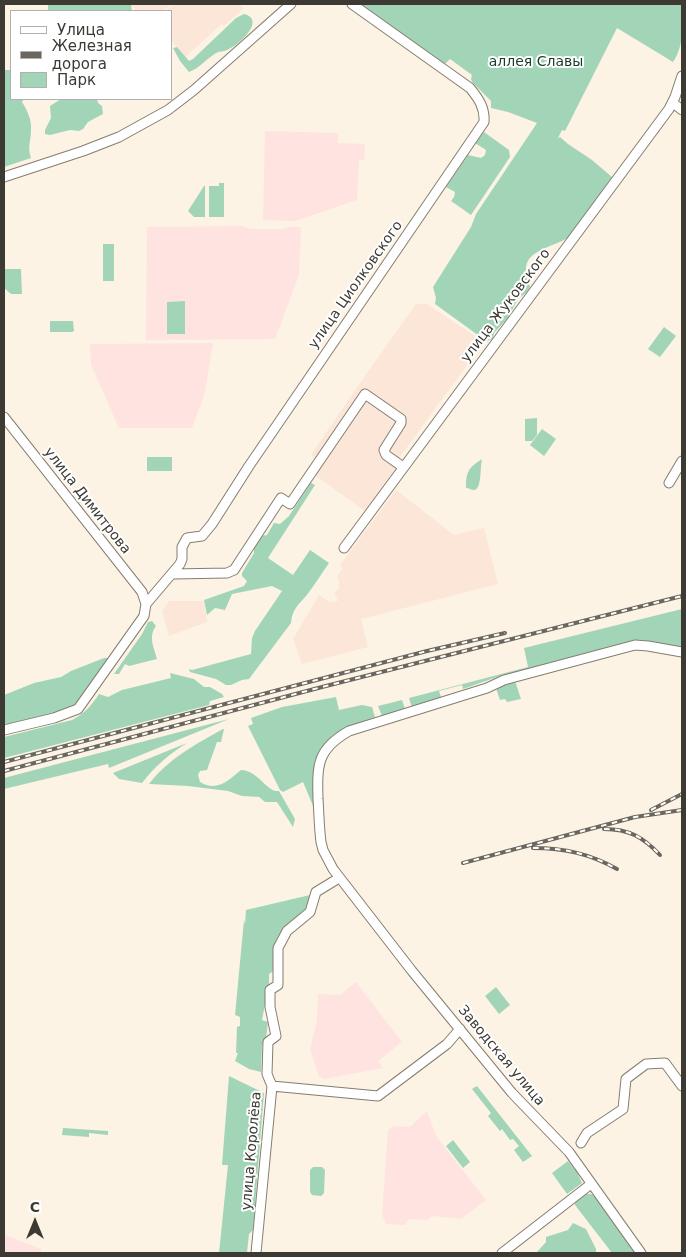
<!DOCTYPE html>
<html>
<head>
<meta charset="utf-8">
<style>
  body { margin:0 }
  #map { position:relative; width:686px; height:1257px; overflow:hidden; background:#fcf3e4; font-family:"DejaVu Sans",sans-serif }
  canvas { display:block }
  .frame { position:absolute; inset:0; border:5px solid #3d3a34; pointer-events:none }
  .legend { position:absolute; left:10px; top:10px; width:162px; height:90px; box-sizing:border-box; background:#fff; border:1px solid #b1b0ae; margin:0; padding:6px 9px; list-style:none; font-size:15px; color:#3d3a34 }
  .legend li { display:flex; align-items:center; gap:10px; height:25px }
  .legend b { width:25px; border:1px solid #b1b0ae }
  .north { position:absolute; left:10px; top:1197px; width:50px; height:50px; -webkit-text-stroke:4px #fff; paint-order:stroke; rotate:0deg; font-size:14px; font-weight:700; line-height:20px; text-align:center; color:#3d3a34 }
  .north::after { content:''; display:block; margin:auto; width:18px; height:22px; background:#3d3a34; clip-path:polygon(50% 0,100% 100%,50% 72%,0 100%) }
</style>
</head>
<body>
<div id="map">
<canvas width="686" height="1257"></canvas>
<div class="frame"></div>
<ul class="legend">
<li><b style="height:6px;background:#fff"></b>Улица</li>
<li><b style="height:6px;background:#6b665e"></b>Железная дорога</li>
<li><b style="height:14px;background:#a2d5b8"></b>Парк</li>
</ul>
<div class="north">С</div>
</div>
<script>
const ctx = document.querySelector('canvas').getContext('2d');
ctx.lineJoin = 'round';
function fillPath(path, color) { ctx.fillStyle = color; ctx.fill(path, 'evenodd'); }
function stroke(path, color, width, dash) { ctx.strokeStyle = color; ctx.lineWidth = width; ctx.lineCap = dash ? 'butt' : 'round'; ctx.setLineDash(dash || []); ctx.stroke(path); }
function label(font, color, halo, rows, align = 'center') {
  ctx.font = font + ' "DejaVu Sans",sans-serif'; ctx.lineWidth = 4; ctx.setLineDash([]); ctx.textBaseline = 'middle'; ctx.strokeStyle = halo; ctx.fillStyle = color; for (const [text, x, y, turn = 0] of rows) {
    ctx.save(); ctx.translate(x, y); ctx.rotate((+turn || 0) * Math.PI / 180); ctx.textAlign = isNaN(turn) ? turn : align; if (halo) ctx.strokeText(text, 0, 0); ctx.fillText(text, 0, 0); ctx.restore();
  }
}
fillPath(new Path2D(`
  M131 4H172L163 11H136Z
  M174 4H239L243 9 224 26 222 24 185 57 171 40V11H165Z
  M416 304H427L484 342 399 458 397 466 365 511 309 471 317 459 311 455 358 386Z
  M396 490 454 535 484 528 498 584 361 619 368 647 302 664 293 639 319 595 329 602 338 601 334 592 339 589V580L337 577 343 568 340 565Z
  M169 601H204L207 622 169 636 162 611Z`), '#fbe6d8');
fillPath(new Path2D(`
  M265 131 338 133V143L365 144 364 160H359L357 200 295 221 263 220Z
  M242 226 251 229H282L290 227H301L299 275 275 339 146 340 147 227Z
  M213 343 205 392 192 428H119L91 365 90 344Z
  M356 982 402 1042 378 1061 383 1068 324 1079 319 1076 310 1050 317 1020 318 994 340 995Z
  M427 1111 436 1136 486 1200 461 1219 432 1216 427 1220 409 1219 405 1225 386 1224 382 1215 388 1130 394 1126 410 1127Z
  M5 1235 41 1249V1253H4Z`), '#fee3e1');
fillPath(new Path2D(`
  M48 4H131L132 11H48Z
  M358 4H682C682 24 685 45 673 62L617 28 565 131 562 130 558 138 560 137 568 144 592 160 612 177 570 236C557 247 524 249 526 271 527 277 529 282 530 287L526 293 518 299 508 318 494 333 493 339 486 341 435 304 436 298 433 287 471 227 476 214 537 123 508 112 491 108V101L472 82 471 79 472 75 450 59 445 64Z
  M244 14C267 20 238 46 227 50 224 52 219 51 216 53 206 59 200 68 189 72L180 61 173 48 177 47 189 61 193 59 236 18Z
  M4 70H11V99H24L22 102C27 110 32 120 31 130 31 142 27 146 31 158L4 167Z
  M61 99H97L98 103 102 106 103 114 88 122 83 129 79 131 70 130 50 135 45 134V130L51 118 50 106Z
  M484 132 509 150 510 157 471 215 451 201 454 197 455 192 446 187 468 155 481 158 485 155 486 150 475 143Z
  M219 183H224V217H209V186H219Z
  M204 186H205V217H194L188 211Z
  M103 244H114V281H103Z
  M4 269H21L22 294H11L4 288Z
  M185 301V334H167V302Z
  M50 321H73L74 331 72 332H50Z
  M664 327 676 336 660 357 648 349Z
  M537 418V435L532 441H525V419Z
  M542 429 556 439 544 456 530 445Z
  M147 457H172V471H147Z
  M482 459C480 466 482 490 474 490 471 490 469 488 466 488 466 472 468 468 482 459Z
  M311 483 315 485 268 558 293 575 310 550 329 563C321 574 314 586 306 596 298 605 292 610 291 623L249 679 242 680 231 685H226L216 679 190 672 189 669 192 670 251 654 252 638 255 631 282 591 272 586 232 594 225 610 215 608 207 615 204 600 244 586 247 581 242 576V573L254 553V546L261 536 267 535 274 523 280 524 289 516Z
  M682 609V649L645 641 634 640 497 677 463 689 462 685 439 691 441 697 412 708 409 698 528 667 524 648Z
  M152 621 156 626C148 637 154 647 157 659L129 666 125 664 119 674H114L142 634 148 622Z
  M104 658H110L77 704 71 709 4 727V695L34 683 61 677 71 671Z
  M170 673 194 679 204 687H210L222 694 224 697 210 701 209 705 4 758V737L72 720C84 714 92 705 99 694L108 697 122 690 171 678Z
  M515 681 521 699 507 702 505 699 500 700 496 688Z
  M336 697 339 710 362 705 372 707 375 717C350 727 320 735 314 765L316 813 303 782 283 792 280 790 248 726 253 724 251 718 282 707Z
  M402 700 405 709 382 716 378 706Z
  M229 719 109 768 108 764 4 789V778Z
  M223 729H224L221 742H217L207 770 200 771 198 775 200 782C217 793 230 779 241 770 258 770 267 793 279 791L295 819 293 827 277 802H265L259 797 242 796 228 791 188 786 149 784C168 759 196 744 223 729Z
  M187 743C169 754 154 767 142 783L119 779 113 773Z
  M310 895C308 921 281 922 274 946 272 952 274 963 275 970L269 974V984L262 1020 268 1022 266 1039 262 1046 261 1072 249 1069 235 1061 238 1053H236L237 1027 240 1026V1017L235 1015 244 920 245 924 246 910Z
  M496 987 510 1005 499 1014 485 996Z
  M229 1076 264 1093 253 1230 249 1234 247 1253H219L228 1165H222Z
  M477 1086 532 1156 523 1162 514 1150 519 1146 513 1139 510 1140 502 1129 500 1131 488 1116 491 1113 472 1089Z
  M63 1128 108 1131V1135L89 1133V1137L62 1135Z
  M453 1140 470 1162 463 1168 446 1146Z
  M568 1161 577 1172 582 1183 567 1194 552 1173Z
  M313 1167H322L325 1170 324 1193 321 1196 312 1195 310 1192V1170Z
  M585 1194H591L594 1196 635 1253H612L575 1205V1202Z
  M573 1223 586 1229 596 1249V1253H536L546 1242V1237L568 1230Z`), '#a2d5b8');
const minor = new Path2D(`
  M673 103 682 110
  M4 177 83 151 119 137 168 110 194 90 291 4
  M4 417 142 592 146 604 144 616 78 709 54 718 4 730
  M669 483 682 461
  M344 548 669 109 675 97 682 76
  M173 574 227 573 234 570 281 498 290 504 365 394 401 419V423L384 450 386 455 403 467
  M146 604 180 564 182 559V547L187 538 202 536 212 524 249 466 484 122C485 108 479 99 470 88L352 4
  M272 1086 378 1096 447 1044 460 1029
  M581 1143 587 1133 623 1109 626 1079 646 1064 665 1063 682 1086
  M256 1253 272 1086 267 1074 268 1042 276 1036 270 1007V990L278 985V948L287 931 310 912 316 892 339 878
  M502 1253 591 1184
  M641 1253 569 1152 512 1093 412 971 333 869 323 850 321 842C319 827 319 813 318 799 317 765 317 749 349 731L487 688 504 680 635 645 648 646 682 652`);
stroke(minor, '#857d6f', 11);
stroke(minor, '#fff', 9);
const rail = new Path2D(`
  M4 762 427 651 505 633
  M4 771 322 687 682 596
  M651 810 682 794
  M604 829C629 829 643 837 660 855
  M533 848C565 848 590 854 617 869
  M463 863 635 817 682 810`);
stroke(rail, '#6b665e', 4);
stroke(rail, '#fff', 2, [5.5]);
label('14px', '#173d2a', '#fff', [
  ["аллея Славы",536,62]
]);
label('14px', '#3d3a34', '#fff', [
  ["улица Циолковского",356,285,-55],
  ["улица Жуковского",506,306,-53],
  ["улица Димитрова",87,501,52],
  ["Заводская улица",501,1056,50],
  ["улица Королёва",252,1151,-85]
]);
</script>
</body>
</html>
